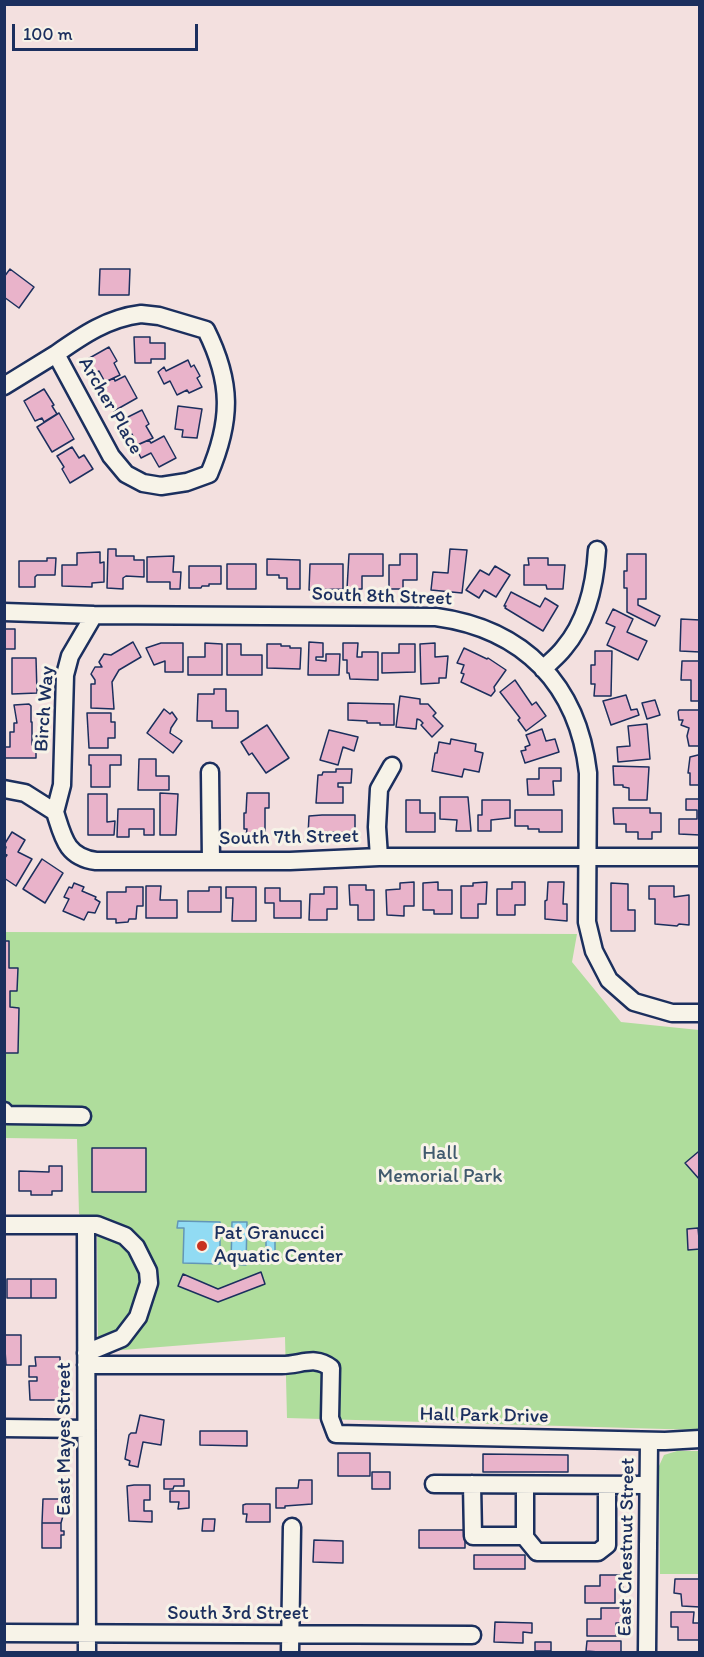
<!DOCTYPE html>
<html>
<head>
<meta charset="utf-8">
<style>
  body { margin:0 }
  #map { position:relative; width:704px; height:1657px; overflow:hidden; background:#f3e0df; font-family:Itim,sans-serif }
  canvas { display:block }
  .frame { position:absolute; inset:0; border:6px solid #1b2f5e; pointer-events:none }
  .scale { position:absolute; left:12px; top:24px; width:186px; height:27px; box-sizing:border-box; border:3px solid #1b2f5e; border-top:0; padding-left:8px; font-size:18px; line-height:21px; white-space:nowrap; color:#1b2f5e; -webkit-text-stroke:4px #f7f3e8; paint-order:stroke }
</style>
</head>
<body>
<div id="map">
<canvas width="704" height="1657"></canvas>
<div class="frame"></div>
<div class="scale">100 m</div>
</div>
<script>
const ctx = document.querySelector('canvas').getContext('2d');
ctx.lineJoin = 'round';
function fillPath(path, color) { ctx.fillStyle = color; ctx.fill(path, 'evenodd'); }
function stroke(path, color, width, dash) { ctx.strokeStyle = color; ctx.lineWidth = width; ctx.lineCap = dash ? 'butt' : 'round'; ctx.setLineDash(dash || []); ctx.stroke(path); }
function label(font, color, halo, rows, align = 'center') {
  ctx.font = font + ' Itim,sans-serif'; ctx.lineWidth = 6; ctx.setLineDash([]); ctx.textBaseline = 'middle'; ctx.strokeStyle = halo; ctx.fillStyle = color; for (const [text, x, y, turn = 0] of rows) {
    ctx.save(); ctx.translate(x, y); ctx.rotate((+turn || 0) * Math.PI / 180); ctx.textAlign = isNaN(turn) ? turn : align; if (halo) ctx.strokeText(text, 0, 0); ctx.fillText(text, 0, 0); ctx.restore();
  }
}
fillPath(new Path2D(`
  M5 932 577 934 572 962 621 1022 699 1030V1430L287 1418 285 1337 98 1352 97 1225 79 1214 77 1139 5 1138Z
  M677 1451H699V1574H660L659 1466 664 1455Z`), '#afdd9c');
const water = new Path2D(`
  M178 1221 220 1222V1264L183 1263 184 1228H177Z
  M232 1222H247L246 1265 231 1264Z
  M272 1231 280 1236 275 1241V1252L280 1257 276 1260 268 1262 260 1257 266 1252V1241L260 1236 264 1232Z`);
fillPath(water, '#91dbf3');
stroke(water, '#6296b7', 1.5);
const building = new Path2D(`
  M10 269 34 287 19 308 4 297V277Z
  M100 269H130L129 295H99Z
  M134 337H150V343H165V359H151V363H135Z
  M109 347 117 361 114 363 120 375 105 382 99 371 94 374 86 360Z
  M188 360 191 367 194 365 200 376 197 378 202 387 189 393 187 390 177 395 170 381 164 384 158 372 164 367 166 371Z
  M125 376 137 398 114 411 111 405 108 406 100 385 114 378 115 381Z
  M44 389 54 405 52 406 57 414 44 422 42 418 35 421 24 401Z
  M178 406 202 409 197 438 182 437 183 430 175 429Z
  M142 410 149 424 146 426 153 438 137 445 132 434 126 437 118 422Z
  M59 413 74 439 52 452 37 427Z
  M164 436 176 458 159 467 151 453 141 458 135 446 149 440 151 443Z
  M72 447 79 458 84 455 93 469 70 483 62 469 64 467 57 456Z
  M108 549H116V556H134V560H144V577L126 576 123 578V589L107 588Z
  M450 549 467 550 462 593 431 590 433 572 448 573Z
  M100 552V563L104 562V582L92 583V587L62 586V565H77V553Z
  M349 554H383V576H362V589H347Z
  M400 554H417V580H403V589H389V565H400Z
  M627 554H646V599H638V605L660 616 655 626 627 612V588H624V571H627Z
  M174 556 173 572H181L180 589H170V582H147V557Z
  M47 558H56L55 575H37L35 577V587H19V561H47Z
  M528 558H548V565H565L563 589H547L546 585H524V565H529Z
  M267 559 300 560V589H287V578H279V575H267Z
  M227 564H256V589H227Z
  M310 564H343V589L309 590Z
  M189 566H221V584H209V586H202L201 588H189Z
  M495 566 510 575 496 597 484 590 479 598 466 590 480 570 489 575Z
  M511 592 540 607 545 598 558 606 543 631 505 608 506 606H504Z
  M613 609 633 619 627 632 647 641 638 660 607 645 615 627 606 623Z
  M681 619 700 620V652L680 651Z
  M4 629H15V649H4Z
  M133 642 141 657 119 670 112 682 114 709 91 708V684H95V680L91 674 95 667H102L99 662 104 654 111 655Z
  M309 642 323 643V657H316V660L326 661V654H340L339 675H308Z
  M161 643H183V672H165V661L154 665 146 648Z
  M205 643 222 644V675H188V657H205Z
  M343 643H358L357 657H362V652H378V680L350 679 349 673H347V660H343Z
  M435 643V657L448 656 446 678H439V683L421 684 420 644Z
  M227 644H241V655H262V675H227Z
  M267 644H281V646H290V648H301L300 669 267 668Z
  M399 644H415V672L382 673V653H399Z
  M464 648 487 659 488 658 506 670 494 687 495 691 491 696 461 682 464 674 461 673 464 665 457 663Z
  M595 651H612L611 696H594L595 684H591V665H595Z
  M12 658H36L37 693 12 694Z
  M682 661H700V701H691V680H681Z
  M515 680 532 705 536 702 546 716 526 731 518 720 520 718 500 692Z
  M214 689H226V711H238V728H212V721H197L198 694H214Z
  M626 695 631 710 637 709 639 715 611 725 603 701Z
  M400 696 420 699V704H428L436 713 433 716 443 726 432 737 421 725 423 723 420 720 417 719 416 729 396 727Z
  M655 700 660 715 647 719 642 703Z
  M348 703 394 704V725H380V723H367V721L348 720Z
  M29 704 31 706V722H32V745H36V758H4V747H10V732H14V723H17L14 705Z
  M164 709 170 714 172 712 177 719 171 728 170 733 182 741 173 753 147 733Z
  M679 710H700V746H689L687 736 689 728 681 725 683 720H679L678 712Z
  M87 713H111V722H115V738H108V748H89Z
  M647 724 650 759 618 762 617 747 630 746 628 726Z
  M267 725 289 758 266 773 252 753 249 755 241 742Z
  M542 729 546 741 555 739 559 752 525 763 521 751 526 750 525 747 530 745 526 735Z
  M329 730 358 737 354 751 343 747 338 765 320 760Z
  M451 739 476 744 475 751 483 753 479 772 464 769 462 777 432 771 435 753H437L439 742 450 744Z
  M89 755H121V765H110V787H91V765H89Z
  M698 755H700V785H690V773H688L690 757Z
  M139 759H156V776H169V790H138Z
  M613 766 649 767 647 800H629V788L623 787V785H614Z
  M539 768H561V781H553L554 795H528L527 779H539Z
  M336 769H352L351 783H338V787H343V803H316L318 775H322L323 772H336Z
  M160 793 178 794 176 835H160Z
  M247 793H269V808H265V836H246L247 829H244V813H246Z
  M88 794H107V822L115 821 114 835H88Z
  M440 797H468L471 831H456L457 820 440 819Z
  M686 799H700V835L679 834V819H697V810H686Z
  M406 800H420V813H435V832H406Z
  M482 800H510V818L491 820V831H478V815H482Z
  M613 808H650V813H661V832H652V839H638V832H626V824H614Z
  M118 809H154V835H144V829H129V837H117Z
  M515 810H562V832H539V829H528V826H515Z
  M322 815H355V833L323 832V836L308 835 309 816Z
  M12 832 25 840 18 852 32 859 16 886 4 878V859L7 855 4 854 6 847 4 845Z
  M42 859 63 873 45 903 23 889Z
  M414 882V906H404V916L387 915 386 890 400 889V883Z
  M438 882V890H452V914H434V910H423V883Z
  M487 882 486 904H478V918H461V886H473V883Z
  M512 882H525V905H515V915H497V889H512Z
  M548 882H564L563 904H567V921L545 919V901L547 900Z
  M74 883 84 887 82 891 96 897 95 899 100 902 95 913 88 912 84 920 63 911 69 899 64 897 69 887 72 888Z
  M611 883 628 884V910H635V931H611Z
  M349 885H366V890H374V920H358V905H350Z
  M146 886H161L160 900H177V918H146Z
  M649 886H674V897L689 895V925L679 924 677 926 655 924V899H649Z
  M126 887H143V906H137L136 919H129L128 922 116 923V919H107V892H126Z
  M209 887H221V912H188V891H209Z
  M226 887H256V921H232L233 898H226Z
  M324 887H337V909H327V920H309L310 894H324Z
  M265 888H280V901H301V918H274V903H265Z
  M4 941H9V968H18L17 991H10V1007L19 1008 18 1053H4Z
  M92 1148H146V1192H92Z
  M698 1152 700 1153V1180L685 1163Z
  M49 1166H62V1191H52V1195H31V1191H19V1171L49 1172Z
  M698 1228 700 1249 688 1250 687 1229Z
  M261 1272 265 1284 218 1302 178 1286 183 1274 218 1289Z
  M7 1279H31V1298H7Z
  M31 1279H56V1298H31Z
  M4 1335H21V1365H6Z
  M35 1357H60L61 1400H30L29 1381H37V1377H29V1366H36Z
  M140 1415 164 1420 161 1445 143 1442 138 1467 129 1465 130 1461 125 1459 129 1435 131 1433H136Z
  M200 1431H247V1446L200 1445Z
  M338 1453H370V1476H338Z
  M483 1454 568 1455V1472H483Z
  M372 1472H390V1489H372Z
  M164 1479H184V1486H174L173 1489H164Z
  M299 1480H312V1504L285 1506V1508H276V1488H298Z
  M134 1485H150V1500H144V1511H152V1522L129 1521 127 1486Z
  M170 1491H189V1508L178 1509 179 1502H170Z
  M43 1499H61V1512H64L61 1523H42Z
  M246 1504H270V1522H246L247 1514H243V1505Z
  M203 1519H215L214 1531H202Z
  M42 1523H61V1531H64V1535H61V1548H42Z
  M419 1530H465V1548H419Z
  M314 1540 343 1541V1563L313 1562Z
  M474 1555H525V1569H474Z
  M600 1575H623V1589H615V1603H585V1586H600Z
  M675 1579H699L700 1607 682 1606 681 1594 674 1593Z
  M601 1608H623V1623H616V1636H587V1619H601Z
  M671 1612H694L693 1623H700V1640H678V1627H671Z
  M495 1622 532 1623V1633L523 1632V1643L494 1642Z
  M587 1641H621V1652H586H599L586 1651Z
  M535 1642H551V1651H535Z`);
fillPath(building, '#e9b3ca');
stroke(building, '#1b2f5e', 1.5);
const minor = new Path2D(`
  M141 314 159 316 206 330C232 382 232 420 209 474L187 482 161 486 143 483 126 474 111 456 56 354C83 335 108 318 141 314Z
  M4 386 56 354
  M4 612 94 615 436 617C524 629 578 685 588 773L587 922 594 951 609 980 634 1002 672 1013H700
  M543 669C550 662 558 656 564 648 587 621 595 585 597 550
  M210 772 211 861
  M4 789 25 793 55 812C63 837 66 857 96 861H290L379 857H700
  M55 812 62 785 65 675 70 656 94 615
  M379 857 377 827 379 789 392 766
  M4 1111 7 1115 82 1116
  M4 1225H97L125 1236 136 1247 148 1271 149 1283 138 1317 122 1338 86 1353
  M86 1226 87 1652
  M86 1365H282C301 1365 315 1355 331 1368L330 1418 336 1434 665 1441 700 1439
  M4 1428 86 1429
  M434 1484 648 1485
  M472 1484 473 1536H524L537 1552H598L607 1545V1486
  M525 1537V1485
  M4 1633 472 1635
  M290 1652 292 1527
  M647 1652 649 1441`);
stroke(minor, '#1b2f5e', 21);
stroke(minor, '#f7f3e8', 16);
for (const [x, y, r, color] of [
  [202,1246,6,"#c8321e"]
]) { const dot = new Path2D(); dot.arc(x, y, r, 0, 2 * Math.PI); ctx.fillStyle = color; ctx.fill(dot); stroke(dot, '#f7f3e8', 2); }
label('20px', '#1b2f5e', '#f7f3e8', [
  ["Archer Place",110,406,60],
  ["South 8th Street",382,597,2],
  ["Birch Way",45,709,-86],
  ["South 7th Street",289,838,-1],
  ["Hall Park Drive",484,1416,1],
  ["East Mayes Street",65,1439,-90],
  ["East Chestnut Street",627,1547,-89],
  ["South 3rd Street",238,1614]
]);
label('20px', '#405a6e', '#f7f3e8', [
  ["Hall",440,1154],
  ["Memorial Park",440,1177]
]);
label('20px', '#1b2f5e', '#f7f3e8', [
  ["Pat Granucci",214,1234],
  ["Aquatic Center",214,1257]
], 'left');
</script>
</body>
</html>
